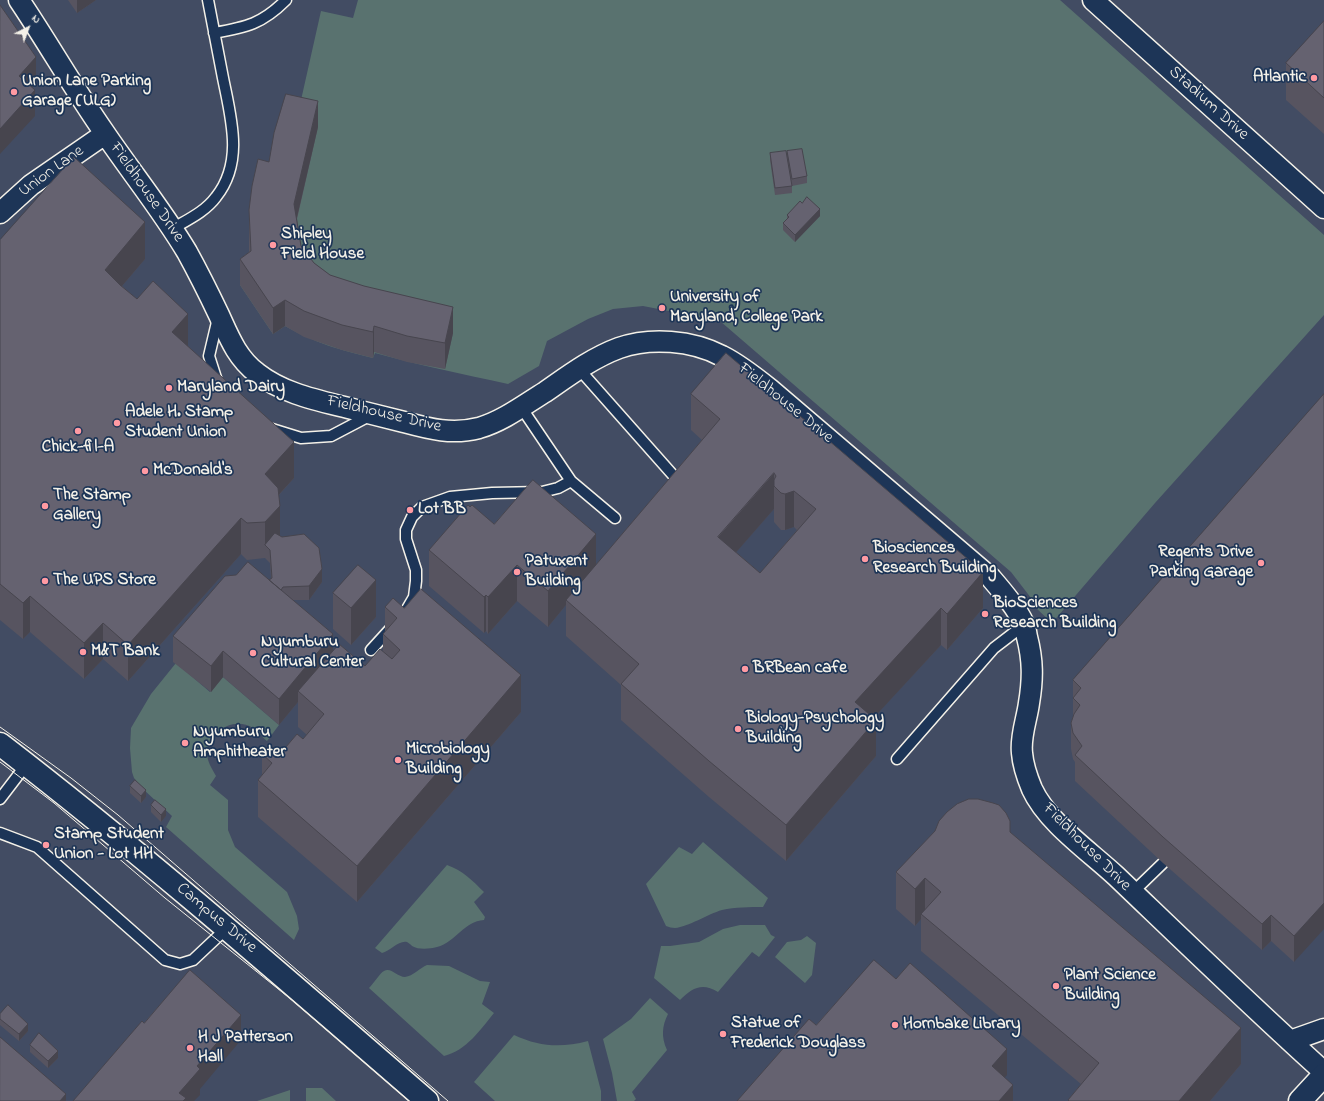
<!DOCTYPE html>
<html>
<head>
<meta charset="utf-8">
<style>
  body { margin:0 }
  #map { position:relative; width:1324px; height:1101px; overflow:hidden; background:#33425e; font-family:"Indie Flower",sans-serif }
  canvas { display:block }
  .north { position:absolute; left:8px; top:8px; width:40px; height:40px; -webkit-text-stroke:3px #1d3557; paint-order:stroke; rotate:42deg; font-size:11px; font-weight:700; line-height:16px; text-align:center; color:#f4f1e8 }
  .north::after { content:''; display:block; margin:auto; width:14px; height:18px; background:#f4f1e8; clip-path:polygon(50% 0,100% 100%,50% 72%,0 100%) }
</style>
</head>
<body>
<div id="map">
<canvas width="1324" height="1101"></canvas>
<div class="north">N</div>
</div>
<script>
const ctx = document.querySelector('canvas').getContext('2d');
ctx.lineJoin = 'round';
function fillPath(path, color) { ctx.fillStyle = color; ctx.fill(path, 'evenodd'); }
function stroke(path, color, width, dash) { ctx.strokeStyle = color; ctx.lineWidth = width; ctx.lineCap = dash ? 'butt' : 'round'; ctx.setLineDash(dash || []); ctx.stroke(path); }
function label(font, color, halo, rows, align = 'center') {
  ctx.font = font + ' "Indie Flower",sans-serif'; ctx.lineWidth = 3.5; ctx.setLineDash([]); ctx.textBaseline = 'middle'; ctx.strokeStyle = halo; ctx.fillStyle = color; for (const [text, x, y, turn = 0] of rows) {
    ctx.save(); ctx.translate(x, y); ctx.rotate((+turn || 0) * Math.PI / 180); ctx.textAlign = isNaN(turn) ? turn : align; if (halo) ctx.strokeText(text, 0, 0); ctx.fillText(text, 0, 0); ctx.restore();
  }
}
fillPath(new Path2D(`
  M0 0H1324V1101H0Z`), '#424c63');
fillPath(new Path2D(`
  M358 0H1060L1324 235V315L1155 503 1052 623 1036 608 1031 598 1011 572 720 321 643 306 613 309 588 319 547 341 539 366 508 384C463 374 418 365 375 353L373 358C340 350 315 343 285 326L273 334 240 285 249 253V236L299 109 321 11 353 18Z
  M176 663 210 692 223 677 279 725 267 741C262 737 258 731 253 728 234 716 209 731 207 753 207 761 212 769 216 776L210 785 228 800V830L235 847 287 892 297 916 299 929 294 940 166 827 172 816 143 789 134 778 132 772 130 748 131 728 151 694Z
  M703 842 768 898 763 907C750 907 735 907 722 910 708 914 688 927 675 928 672 928 669 927 666 926L646 884 679 847 692 854Z
  M447 865C462 870 473 881 484 892L474 902 485 917 484 920C464 921 456 942 437 947 429 949 419 950 412 946 411 945 409 943 407 942 399 940 390 951 382 953L375 948Z
  M740 925H765L771 935 775 937 759 957 752 952 718 992C702 982 692 988 680 1000L654 978 661 946H670L699 942 723 929Z
  M807 936 816 943 812 975 805 983 775 957 787 942 801 940Z
  M427 965 449 966 480 981 490 982 482 1004 494 1013C481 1029 466 1051 444 1056L369 988C374 983 380 973 384 971 391 967 397 977 405 977 413 976 420 968 427 965Z
  M650 998 668 1014C662 1026 661 1037 667 1050L632 1092 636 1099 634 1101H617L612 1073 603 1039 631 1019Z
  M514 1035C540 1047 561 1048 588 1041L601 1091V1101H495L474 1082Z
  M306 1088H322L336 1101H306Z
  M290 1090V1101H257Z`), '#59726f');
const service = new Path2D(`
  M214 33C247 27 262 24 286 0
  M172 229C187 220 205 212 216 197 244 162 231 118 223 78 218 52 213 26 208 0
  M579 369 680 483
  M217 381 209 356 218 318
  M521 407 571 481 615 518
  M272 429 301 438 331 436 371 415
  M407 609 414 597 416 581V570L406 539V530L412 517 422 507 450 497 492 493 542 492 558 488 571 481
  M371 650 392 627
  M897 759 994 648 1024 625
  M0 799 26 765
  M0 833 37 847 165 960 180 964 193 960 227 928
  M1132 893 1163 863`);
const minor = new Path2D(`
  M19 0C48 43 74 89 104 132 131 172 162 210 187 252 198 272 209 294 219 315 229 337 237 358 257 373 285 395 322 401 356 410 372 414 388 418 404 422 430 429 452 435 479 428 503 421 524 405 545 392 568 376 592 358 619 348 650 337 692 340 722 356 740 365 756 378 771 390L991 578C1003 592 1016 607 1024 624 1026 628 1026 633 1027 637 1033 660 1033 679 1029 703 1027 719 1020 736 1022 753 1023 766 1027 777 1032 789 1047 822 1089 851 1116 876 1185 942 1253 1008 1324 1072
  M1093 0 1324 208
  M0 213 31 185 105 134
  M1290 1041 1324 1029`);
const tertiary = new Path2D(`
  M0 744C147 857 287 980 427 1101
  M1300 1101 1324 1075`);
stroke(service, '#f4f1e8', 13);
stroke(minor, '#f4f1e8', 23);
stroke(tertiary, '#f4f1e8', 25);
stroke(service, '#1d3557', 10);
stroke(minor, '#1d3557', 20);
stroke(tertiary, '#1d3557', 22);
stroke(new Path2D(`
  M0 727 71 778 118 815 448 1101
  M0 762 54 803 165 898 292 1000 409 1101`), '#f4f1e8', 1);
fillPath(new Path2D(`
  M68 0H96L77 13Z
  M1324 21V134L1286 100V63Z
  M318 127 297 219 301 246 314 263 330 275 453 333 445 369 407 362 374 352 373 358 342 350 304 337 285 326 273 334 240 285V259L249 252V210L269 162Z
  M787 151 807 176V183L792 186 788 161 792 186V193L775 195 770 160V153L787 158Z
  M787 215 820 216 795 242 783 230V223L787 219Z
  M0 240 145 259 122 286 188 346 294 478 279 495 280 536 322 582 309 600H293L333 650 365 666 383 651V634L385 632V607L521 712 357 902 258 817V780L262 775V754H280L303 739 307 735 298 727V702L279 725 223 677 211 692 173 662V636L269 580 271 579 270 563 265 558 247 560 241 554 128 681 103 659 84 679 30 632 23 639 0 620Z
  M691 394 983 608 947 650 941 645 873 718 876 756 786 861 709 797 621 720V685L566 636V605L548 627 517 601 488 634 486 631 484 633 429 586V550L494 524 596 565 702 440 691 430ZM774 509V522L781 530H785L794 527 797 530 760 573 736 552Z
  M1324 394 1294 962 1271 941 1262 950 1163 863 1075 781V762L1073 759 1071 749V723L1073 719V680Z
  M333 593 376 617 351 645 333 629Z
  M130 786 146 797 141 803 130 793Z
  M151 805 166 816 161 822 151 812Z
  M1010 832 1241 1064 1210 1101H1068V1100L1081 1084 921 951V919L915 926 896 909V872Z
  M0 1014 28 1031 19 1041 0 1025Z
  M30 1045 58 1058 48 1068 30 1052Z`), '#575460');
fillPath(new Path2D(`
  M77 0H96L77 13Z
  M36 57V83L19 102V76Z
  M35 90V116L0 154V129Z
  M318 101V127L294 230V204Z
  M820 209V216L795 242V235Z
  M145 222V259L105 306V270Z
  M285 300V326L273 334V308Z
  M453 307V333L445 369V343Z
  M188 314V351L172 332Z
  M374 326V352L373 358V332Z
  M294 442V478L265 510V474Z
  M774 473V509L718 573V537Z
  M794 491V527L785 530V494Z
  M280 506V542L270 550 265 545V522Z
  M241 518V554L128 681V645Z
  M596 534V570L566 600V605L548 627V591Z
  M517 565V601L488 634V597Z
  M322 569V582L309 600V586Z
  M983 572V608L947 650V614Z
  M376 580V617L351 645V608Z
  M486 595V631L484 633V597Z
  M30 596V632L23 639V603Z
  M941 608V645L855 738V702Z
  M103 623V659L84 679V643Z
  M333 634V660L298 691V702L279 725V699Z
  M223 651V677L211 692V666Z
  M521 675V712L357 902V866Z
  M876 720V756L786 861V825Z
  M146 790V797L141 803V796Z
  M166 809V816L161 822V815Z
  M925 878V914H921V919L915 926V889Z
  M1324 903V929L1294 962V936Z
  M1271 915V941L1262 950V924Z
  M241 1015V1040L200 1089V1095L194 1101H179V1093L197 1066Z
  M28 1024V1031L19 1041V1034Z
  M1241 1028V1064L1210 1101H1179Z
  M1007 1049V1075L992 1092V1066Z
  M58 1051V1058L48 1068V1061Z
  M1013 1085V1101H999Z
  M66 1094V1101H60Z`), '#47454e');
const building = new Path2D(`
  M0 5 36 57 19 76 35 90 0 129Z
  M1324 21V98L1286 63Z
  M286 94 318 101 294 204 301 246 314 263 330 275 364 286 453 307 445 343 407 336 374 326 373 332 342 325 304 311 285 300 273 308 240 259 251 251 249 210 252 186 258 159 269 162 274 133Z
  M802 149 807 176 792 179 787 151Z
  M786 151 792 186 775 188 770 153Z
  M74 157 145 222 105 270 120 285 137 299 153 281 188 314 172 332 294 442 265 474 278 488 280 506 265 522 247 523 241 518 128 645 103 623 84 643 30 596 23 603 0 584V240Z
  M807 197 820 209 795 235 783 223 789 217 787 215 800 201 802 203Z
  M726 353 983 572 947 614 941 608 855 702 876 720 786 825 709 761 621 684 639 664 566 600 720 419 691 394ZM774 473 776 476 774 480V486L781 493 785 494 794 491 816 509 760 573 718 537Z
  M1324 394V903L1294 936 1271 915 1262 924 1163 837 1075 755 1082 746 1073 733 1071 723 1074 714 1080 705 1073 698 1081 688 1073 680Z
  M533 480 596 534 548 591 517 565 488 597 486 595 484 597 429 550 468 505 470 507 472 505 494 524Z
  M275 533 282 537 304 534 319 548 322 569 309 586 283 587 281 590 269 580 272 578 270 550 265 545Z
  M248 562 333 634 279 699 223 651 211 666 173 636 225 576 236 575Z
  M358 565 376 580 351 608 333 593Z
  M421 589 521 675 357 866 258 780 272 763 262 754 270 745 280 754 297 734 303 739 324 714 298 691 339 644 365 666 380 649 392 659 400 650 383 634 397 618 385 607 393 598 404 608Z
  M135 780 146 790 141 796 130 786Z
  M969 799H978L993 803 999 805 1006 813 1010 821V832L1241 1028 1179 1101H1069L1068 1100 1099 1063 921 914 941 892 925 878 915 889 896 872 935 831 939 821 947 812 957 804Z
  M155 800 166 809 161 815 151 805Z
  M874 960 896 979 910 963 1007 1049 992 1066 1013 1085 999 1101H737L809 1019 816 1025Z
  M190 970 241 1015 197 1066 200 1069 179 1093 186 1098 183 1101H73L142 1021 144 1023Z
  M8 1005 28 1024 19 1034 0 1019V1014Z
  M39 1033 58 1051 48 1061 30 1045Z
  M0 1037 66 1094 60 1101H0Z`);
fillPath(building, '#656270');
stroke(building, '#47454e', 1);
for (const [x, y, r, color] of [
  [1314,78,4,"#ff9aa2"],
  [14,92,4,"#ff9aa2"],
  [273,245,4,"#ff9aa2"],
  [662,308,4,"#ff9aa2"],
  [169,388,4,"#ff9aa2"],
  [117,423,4,"#ff9aa2"],
  [78,431,4,"#ff9aa2"],
  [145,471,4,"#ff9aa2"],
  [45,506,4,"#ff9aa2"],
  [410,510,4,"#ff9aa2"],
  [865,559,4,"#ff9aa2"],
  [1261,563,4,"#ff9aa2"],
  [517,572,4,"#ff9aa2"],
  [45,581,4,"#ff9aa2"],
  [985,614,4,"#ff9aa2"],
  [83,652,4,"#ff9aa2"],
  [253,653,4,"#ff9aa2"],
  [745,669,4,"#ff9aa2"],
  [738,729,4,"#ff9aa2"],
  [185,743,4,"#ff9aa2"],
  [398,760,4,"#ff9aa2"],
  [46,845,4,"#ff9aa2"],
  [1056,986,4,"#ff9aa2"],
  [895,1025,4,"#ff9aa2"],
  [723,1034,4,"#ff9aa2"],
  [190,1048,4,"#ff9aa2"]
]) { const dot = new Path2D(); dot.arc(x, y, r, 0, 2 * Math.PI); ctx.fillStyle = color; ctx.fill(dot); stroke(dot, '#1d3557', 1.5); }
label('bold 17px', '#f4f1e8', '#1d3557', [
  ["Atlantic",1306,78,"right"],
  ["Union Lane Parking",22,82],
  ["Garage (ULG)",22,102],
  ["Shipley",281,235],
  ["Field House",281,255],
  ["University of",670,298],
  ["Maryland, College Park",670,318],
  ["Maryland Dairy",177,388],
  ["Adele H. Stamp",125,413],
  ["Student Union",125,433],
  ["Chick-fil-A",78,448,"center"],
  ["McDonald's",153,471],
  ["The Stamp",53,496],
  ["Gallery",53,516],
  ["Lot BB",418,510],
  ["Biosciences",873,549],
  ["Research Building",873,569],
  ["Regents Drive",1253,553,"right"],
  ["Parking Garage",1253,573,"right"],
  ["Patuxent",525,562],
  ["Building",525,582],
  ["The UPS Store",53,581],
  ["BioSciences",993,604],
  ["Research Building",993,624],
  ["Nyumburu",261,643],
  ["Cultural Center",261,663],
  ["M&T Bank",91,652],
  ["BRBean cafe",753,669],
  ["Biology-Psychology",746,719],
  ["Building",746,739],
  ["Nyumburu",193,733],
  ["Amphitheater",193,753],
  ["Microbiology",406,750],
  ["Building",406,770],
  ["Stamp Student",54,835],
  ["Union - Lot HH",54,855],
  ["Plant Science",1064,976],
  ["Building",1064,996],
  ["Statue of",731,1024],
  ["Frederick Douglass",731,1044],
  ["Hornbake Library",903,1025],
  ["H J Patterson",198,1038],
  ["Hall",198,1058]
], 'left');
label('17px', '#f4f1e8', '#1d3557', [
  ["Stadium Drive",1208,104,42],
  ["Union Lane",52,172,-36],
  ["Fieldhouse Drive",146,193,55],
  ["Fieldhouse Drive",785,404,39],
  ["Fieldhouse Drive",384,415,13],
  ["Fieldhouse Drive",1086,848,45],
  ["Campus Drive",216,919,40]
]);
</script>
</body>
</html>
